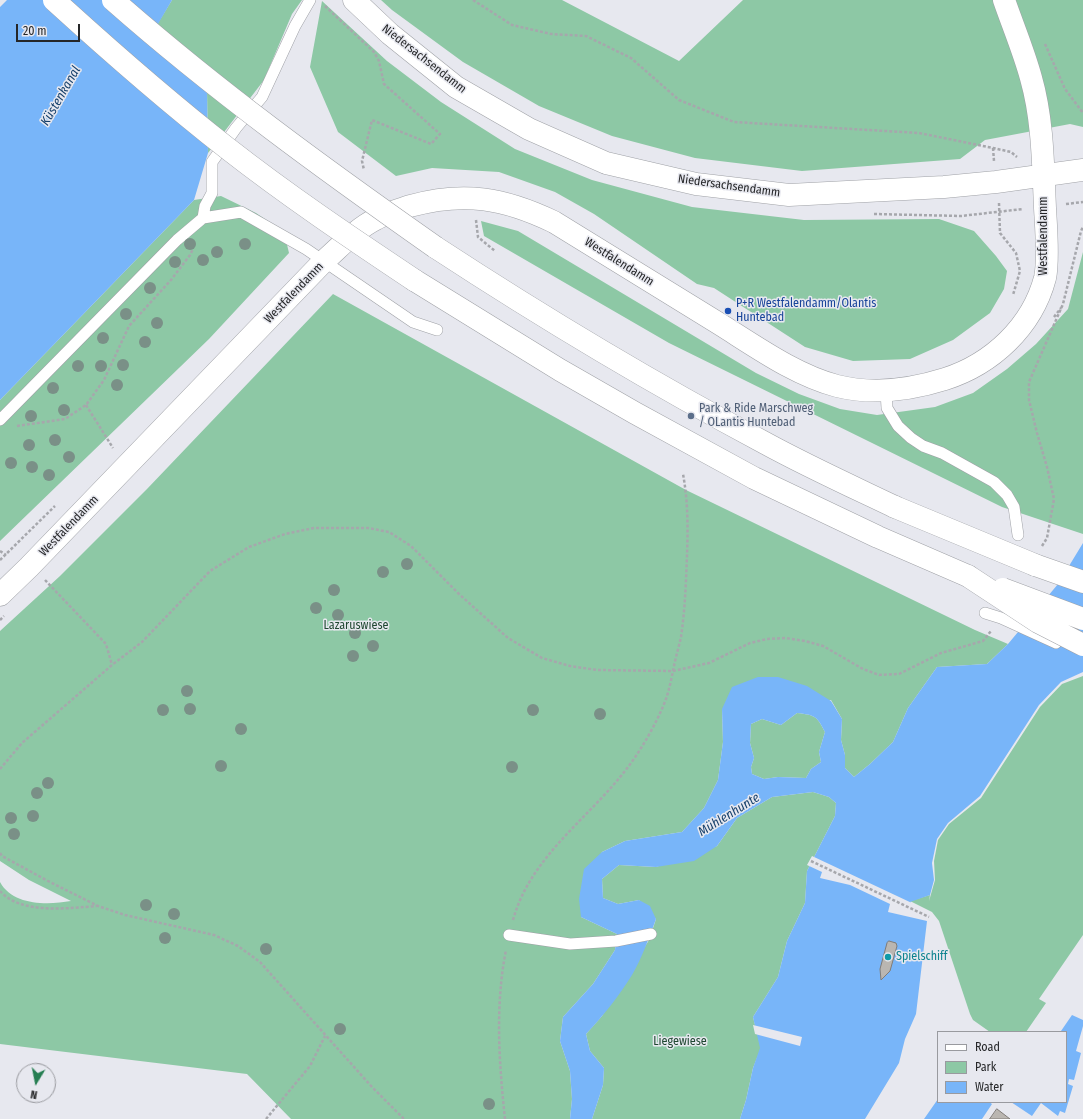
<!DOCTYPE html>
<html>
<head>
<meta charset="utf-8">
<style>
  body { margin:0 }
  #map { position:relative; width:1083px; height:1119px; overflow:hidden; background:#e7e8ef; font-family:"Fira Sans Condensed",sans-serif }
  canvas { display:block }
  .legend { position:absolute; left:937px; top:1031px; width:130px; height:72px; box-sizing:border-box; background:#e7e8ef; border:1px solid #999a9f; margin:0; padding:5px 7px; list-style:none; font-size:12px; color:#252628 }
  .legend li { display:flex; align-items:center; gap:8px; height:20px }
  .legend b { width:20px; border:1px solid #999a9f }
  .north { position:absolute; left:16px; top:1063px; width:40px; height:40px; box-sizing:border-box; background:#e7e8ef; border:1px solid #999a9f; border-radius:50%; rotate:190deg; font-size:11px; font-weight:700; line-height:16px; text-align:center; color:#252628 }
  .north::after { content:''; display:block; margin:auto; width:14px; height:18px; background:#267e52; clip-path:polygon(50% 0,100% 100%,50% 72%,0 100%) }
  .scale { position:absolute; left:16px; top:24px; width:64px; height:18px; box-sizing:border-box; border:2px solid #252628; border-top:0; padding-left:5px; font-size:12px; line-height:14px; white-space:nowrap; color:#252628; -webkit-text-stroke:3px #e7e8ef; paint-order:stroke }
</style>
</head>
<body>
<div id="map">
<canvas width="1083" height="1119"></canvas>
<ul class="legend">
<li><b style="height:5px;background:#fff"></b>Road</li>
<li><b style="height:11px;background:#8dc8a5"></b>Park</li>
<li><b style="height:11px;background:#78b5f9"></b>Water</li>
</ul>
<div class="north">N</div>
<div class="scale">20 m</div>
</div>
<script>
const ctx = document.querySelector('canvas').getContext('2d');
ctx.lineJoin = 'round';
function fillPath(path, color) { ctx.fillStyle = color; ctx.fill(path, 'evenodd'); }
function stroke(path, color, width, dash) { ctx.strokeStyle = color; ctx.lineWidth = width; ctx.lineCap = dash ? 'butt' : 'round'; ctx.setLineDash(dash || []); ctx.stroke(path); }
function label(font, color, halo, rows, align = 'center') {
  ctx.font = font + ' "Fira Sans Condensed",sans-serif'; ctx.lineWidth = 3; ctx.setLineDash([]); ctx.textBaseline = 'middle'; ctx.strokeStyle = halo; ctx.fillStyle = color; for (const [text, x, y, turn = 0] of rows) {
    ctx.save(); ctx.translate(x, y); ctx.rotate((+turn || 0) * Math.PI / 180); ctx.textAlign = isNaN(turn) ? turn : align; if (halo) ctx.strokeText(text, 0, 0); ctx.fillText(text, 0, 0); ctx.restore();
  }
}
fillPath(new Path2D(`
  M172 0H302L292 14 264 80 208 153 207 91 150 36Z
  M381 0H562L679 61 743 0H1083V127L1070 124 985 140 960 159 802 171 695 158 612 136 539 106 463 62 392 10Z
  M322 1 387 61 441 102 515 149 592 180 692 207 804 220 939 219 974 231 996 256 1007 271 1004 289 990 313 953 340 910 359 853 361 805 347 714 288 697 284 594 214 555 192 499 172 432 168 396 176 338 132 310 67Z
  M221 196 256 213 284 232 289 253 209 339 0 541V400L194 200Z
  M481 221 518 231 756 373 799 394 840 409 877 415 935 407 973 393 1007 369 1036 344 1068 309 1083 252V534L1002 507 669 343 484 236Z
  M333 294 686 490 975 630 1008 644 987 664 937 667 908 708 893 742 870 764 854 777 845 768V755L841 740 842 719 831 700 722 709 723 742 718 780 704 808 682 832 625 841 602 852 581 917 617 934 615 950 593 984 563 1017 560 1041 570 1071 572 1099 570 1119H291L247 1074 0 1044V882C13 906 48 905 71 901L29 880 0 861V631L60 576 147 489Z
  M1083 676V935L1039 999 1046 1003 1026 1032H990L973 1020 970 1014 939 921 932 912 910 901 930 895 929 901 935 880 934 861 938 840 949 824 981 798 1040 707 1062 684Z
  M797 713C815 715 817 716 825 732L819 752 821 762 811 769 806 778 778 777 764 779 752 774 751 767 754 758 750 743 751 724 762 719 781 725Z
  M813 792 829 797 836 803 835 816 807 871 805 903 787 941 778 977 753 1017 761 1048 753 1068 746 1100 740 1119H592L603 1085 604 1068 590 1051 586 1034 602 1016 649 940 656 919 639 900 618 904 603 898 602 879 619 865 656 867 717 846 737 818 772 797Z`), '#8dc8a5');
fillPath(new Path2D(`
  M7 0H172L151 36 207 91 208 153 194 200 0 400V7Z
  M1083 543V672L1061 682 1039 705 980 796 948 823 937 839 932 863 934 880 930 895 910 902 927 921 916 1014 905 1039 899 1063 865 1119H740L746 1100 753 1068 760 1048 753 1017 778 977 787 941 805 903 807 871 835 816 836 803 829 797 813 792 772 797 737 818 717 846 694 861 656 867 619 865 602 879 603 898 618 904 639 900 650 906 656 919C649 938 642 958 632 975 619 996 603 1016 586 1034L590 1051 604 1068 603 1085 592 1119H570L572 1099 570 1071 560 1041 563 1017 593 984 615 950 617 934 581 917 579 899 584 869 602 852 625 841 682 832 704 808 718 780 723 742 722 709 732 687 758 677H778L807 686 831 701 842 719 841 740 845 755V768L854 777 870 764 893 742 908 708 937 667 987 664 1008 644 1058 584ZM797 713C815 715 817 716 825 732L819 752 821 762 811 769 806 778 778 777 764 779 752 774 751 767 754 758 750 743 751 724 762 719 781 725Z
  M1072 1015 1083 1020V1026L1076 1051 1081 1053 1074 1080 1069 1079 1068 1084 1073 1086 1065 1113 1060 1111 1058 1116 1041 1103 1032 1116 1011 1102H1066V1032H1052L1061 1031Z
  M938 1099V1102H989L992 1104 982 1119H924Z`), '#78b5f9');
fillPath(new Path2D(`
  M812 856 914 904 928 919 927 921 888 912 890 904 850 885 820 878 822 872 807 865Z
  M753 1025 802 1037 800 1046 755 1034Z`), '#e7e8ef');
const building = new Path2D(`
  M889 941 896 943 897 946 890 971 881 980 880 969 887 943Z
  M997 1109 1010 1119H990Z`);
fillPath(building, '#bab6b1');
stroke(building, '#807c78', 1);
const lane = new Path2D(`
  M203 218 205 206 212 193V162L236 128 262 97 295 26 310 0
  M886 391 887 408 898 426 911 438 923 446 942 453 994 482 1007 495 1014 507 1018 535
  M0 420 177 240 203 218 241 212 306 249 413 322 437 330
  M985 613 1001 618 1056 643
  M509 935 570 944 616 941 651 934`);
const secondary = new Path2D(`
  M354 0 390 34 456 87 529 129 606 163 696 184 789 195 944 187 996 182 1083 170
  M0 595 29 567 324 261C340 247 356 229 376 219 386 213 399 210 410 206 464 191 504 198 554 222 609 256 663 289 718 323 755 346 795 375 837 386 873 395 910 390 945 379 992 364 1032 327 1045 278 1049 260 1046 227 1045 208 1043 165 1043 120 1031 78 1024 52 1013 26 1004 0`);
const highway = new Path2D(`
  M435 247C542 317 652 383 765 443 807 466 851 486 895 507
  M414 280 560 370 635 413 754 478 878 537 968 576
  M1035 565 1083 582`);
stroke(lane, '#9fa1a6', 12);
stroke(secondary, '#9fa1a6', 23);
stroke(highway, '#9fa1a6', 23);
stroke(new Path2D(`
  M473 0 512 25 551 34 586 36 631 58 679 100 734 122 919 133 993 148 1011 152 1017 157
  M325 6 374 52 379 61 384 84 440 134 431 144 372 120 362 161 364 170
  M1045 44 1065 89 1083 113
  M993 148 994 161
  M999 203 1000 233 1016 253 1020 271 1013 295
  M1066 204 1083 202
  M874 214 961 216 1023 209
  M476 220 478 237 495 251
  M1054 317 1061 308
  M86 405 113 448
  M17 426 65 419 86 405 104 380 129 326 171 280 190 255 193 249
  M1042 546 1047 538 1054 499 1047 467 1037 433 1029 400V382L1063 304 1081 231 1083 227
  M0 551 6 555
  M0 560 55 506
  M45 580 106 644 112 665
  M0 620 4 616
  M0 769 22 743 112 665 142 642 210 571 249 547 285 534 314 528H368L389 532 411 546 459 594 508 638 542 658 570 666 597 670 673 671 709 663 750 643 767 639 786 638 805 641 823 646 863 669 879 675 899 674 941 653 983 641 991 631
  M0 853 2 856 48 881 98 906 125 915 214 935 238 946 260 962 372 1087 404 1119
  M811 861 929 917
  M0 891C21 915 69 908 97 906
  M513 920C531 855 590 818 628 767 642 749 660 717 667 696 670 686 672 676 674 666 676 656 679 646 681 637 685 610 686 582 687 555 688 528 688 501 683 474
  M266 1119 310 1066 325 1036
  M505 1119C499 1063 495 1005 506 950`), '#a6a7ac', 2.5, [3, 2]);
stroke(lane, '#fff', 11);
stroke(secondary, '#fff', 22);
stroke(highway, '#fff', 22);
const highwayBridge = new Path2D(`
  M54 0C110 51 167 101 227 148 287 195 351 238 414 280
  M113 0C215 90 324 169 435 247
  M895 507 1035 565
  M968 576 1038 622 1083 645
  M1003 589 1083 619`);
stroke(highwayBridge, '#9fa1a6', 23, []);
stroke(highwayBridge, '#fff', 22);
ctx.fillStyle = '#7a9087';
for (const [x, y] of [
  [190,244],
  [245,244],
  [217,252],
  [203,260],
  [175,262],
  [150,288],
  [126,314],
  [157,323],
  [103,338],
  [145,342],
  [123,365],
  [78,366],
  [101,366],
  [117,385],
  [53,388],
  [64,410],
  [31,416],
  [55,440],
  [29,445],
  [69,457],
  [11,463],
  [32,467],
  [49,475],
  [407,564],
  [383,572],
  [334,590],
  [316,608],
  [338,615],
  [355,633],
  [373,646],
  [353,656],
  [187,691],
  [190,709],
  [163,710],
  [533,710],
  [600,714],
  [241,729],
  [221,766],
  [512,767],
  [48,783],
  [37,793],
  [33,816],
  [11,818],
  [14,834],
  [146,905],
  [174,914],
  [165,938],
  [266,949],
  [340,1029],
  [489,1104]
]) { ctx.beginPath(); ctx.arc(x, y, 6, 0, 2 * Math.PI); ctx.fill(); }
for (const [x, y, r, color] of [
  [728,311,4,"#1a4fb4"],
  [691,416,4,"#5c6f8a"],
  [888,957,4,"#0f9aa8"]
]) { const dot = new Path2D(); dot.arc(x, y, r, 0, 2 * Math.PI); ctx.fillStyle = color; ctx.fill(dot); stroke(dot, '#e7e8ef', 1.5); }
label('12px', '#252628', '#e7e8ef', [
  ["Niedersachsendamm",424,59,38],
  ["Niedersachsendamm",729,186,8],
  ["Westfalendamm",1044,236,-90],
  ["Westfalendamm",619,262,32],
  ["Westfalendamm",294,293,-46],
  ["Westfalendamm",69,526,-46]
]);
label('12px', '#164399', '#e7e8ef', [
  ["P+R Westfalendamm/Olantis",736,304],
  ["Huntebad",736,318]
], 'left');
label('12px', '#4e5e75', '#e7e8ef', [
  ["Park & Ride Marschweg",699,409],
  ["/ OLantis Huntebad",699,423]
], 'left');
label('12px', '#204832', '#e7e8ef', [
  ["Lazaruswiese",356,626],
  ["Liegewiese",680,1042]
]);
label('12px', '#0d838f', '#e7e8ef', [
  ["Spielschiff",896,957]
], 'left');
label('italic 13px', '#17416c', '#e7e8ef', [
  ["Küstenkanal",61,96,-60],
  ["Mühlenhunte",729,815,-32]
]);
</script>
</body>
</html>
